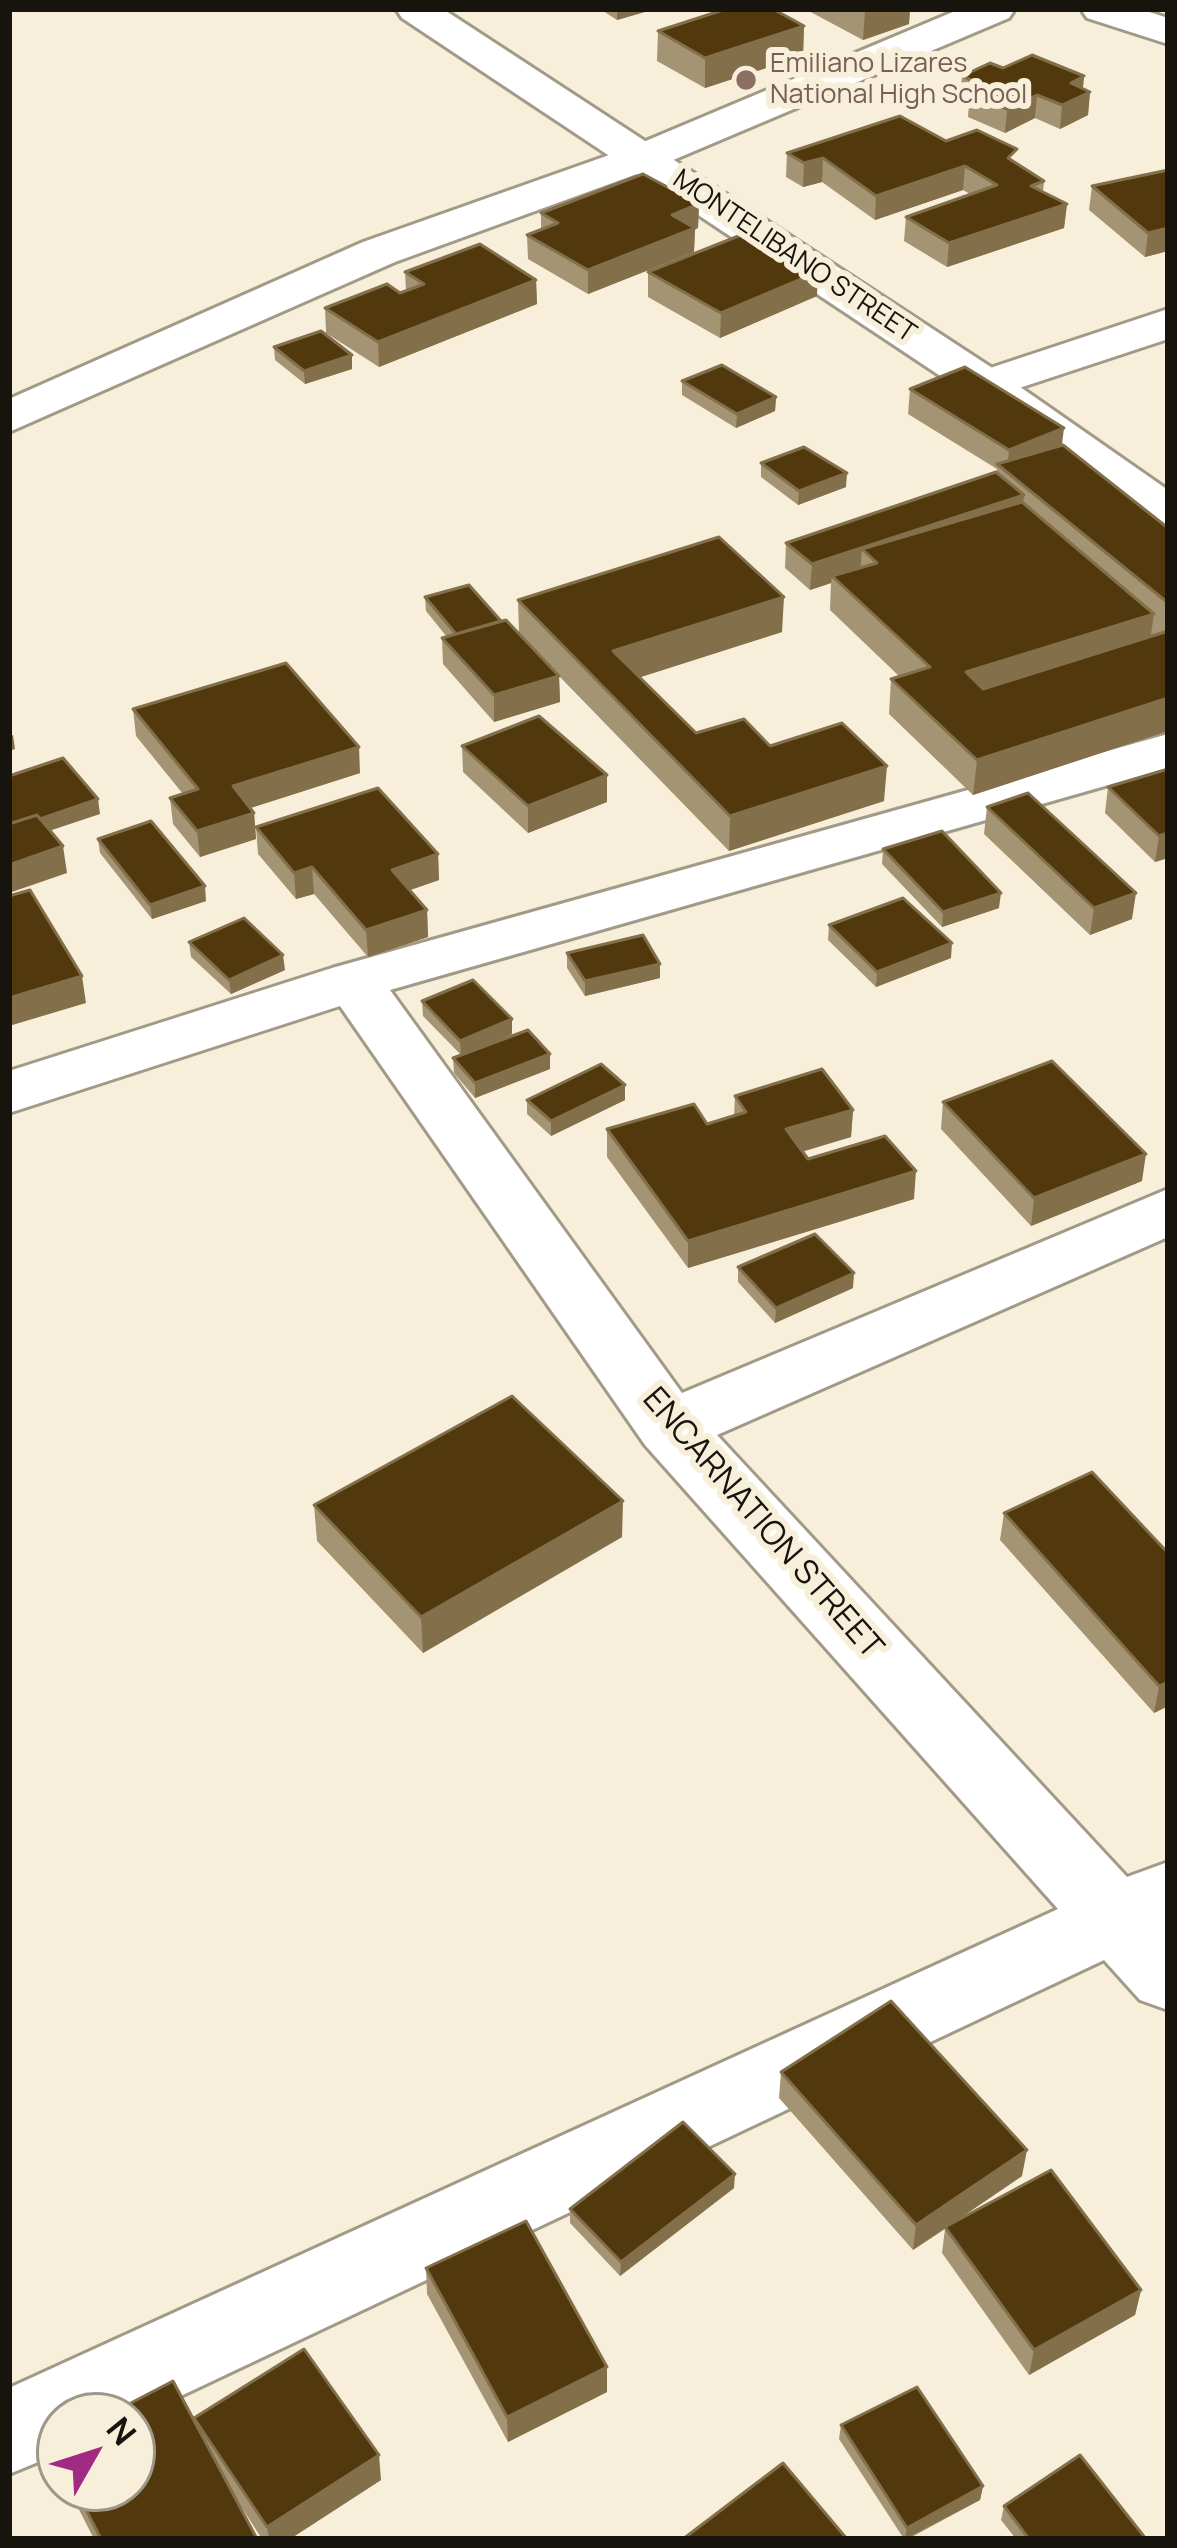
<!DOCTYPE html>
<html>
<head>
<meta charset="utf-8">
<style>
  body { margin:0 }
  #map { position:relative; width:1177px; height:2548px; overflow:hidden; background:#f8efdb; font-family:Manrope,sans-serif }
  canvas { display:block }
  .frame { position:absolute; inset:0; border:12px solid #17140d; pointer-events:none }
  .north { position:absolute; left:36px; top:2392px; width:120px; height:120px; box-sizing:border-box; background:#f8efdb; border:3px solid #9e9789; border-radius:50%; rotate:51deg; font-size:33px; font-weight:700; line-height:48px; text-align:center; color:#17140d }
  .north::after { content:''; display:block; margin:auto; width:42px; height:54px; background:#a12a82; clip-path:polygon(50% 0,100% 100%,50% 72%,0 100%) }
</style>
</head>
<body>
<div id="map">
<canvas width="1177" height="2548"></canvas>
<div class="frame"></div>
<div class="north">N</div>
</div>
<script>
const ctx = document.querySelector('canvas').getContext('2d');
ctx.lineJoin = 'round';
function stroke(path, color, width, dash) { ctx.strokeStyle = color; ctx.lineWidth = width; ctx.lineCap = dash ? 'butt' : 'round'; ctx.setLineDash(dash || []); ctx.stroke(path); }
function fillPath(path, color) { ctx.fillStyle = color; ctx.fill(path, 'evenodd'); }
function label(font, color, halo, rows, align = 'center') {
  ctx.font = font + ' Manrope,sans-serif'; ctx.lineWidth = 12; ctx.setLineDash([]); ctx.textBaseline = 'middle'; ctx.strokeStyle = halo; ctx.fillStyle = color; for (const [text, x, y, turn = 0] of rows) {
    ctx.save(); ctx.translate(x, y); ctx.rotate((+turn || 0) * Math.PI / 180); ctx.textAlign = isNaN(turn) ? turn : align; if (halo) ctx.strokeText(text, 0, 0); ctx.fillText(text, 0, 0); ctx.restore();
  }
}
const minor = new Path2D(`
  M960 9H1015L1009 18 659 166 395 262 9 432V399L363 242 629 148Z
  M1081 9H1140L1168 18V44L1087 18Z
  M1168 309V339L986 399 969 395 962 385 969 375Z
  M1168 734V768L390 990 682 1393 1168 1189V1237L717 1435 1127 1877 1168 1862V2010L1140 2000 1104 1960 132 2419 60 2416V2453L9 2474V2388L1058 1909 645 1445 340 1006 9 1113V1071L332 968Z`);
const major = new Path2D(`
  M396 9H443L1003 375 1168 490V528L1150 524 969 395 402 18Z`);
stroke(minor, '#a29a87', 6);
stroke(major, '#a29a87', 6);
fillPath(minor, '#fff');
fillPath(major, '#fff');
fillPath(new Path2D(`
  M600 9H655L617 20Z
  M805 9H910L909 24 863 40Z
  M804 26 803 56 705 88 657 61 658 31Z
  M1003 68 1084 76 1083 88 1090 92 1088 115 1060 129 1035 118 1005 133 968 117 969 103 960 100 962 76Z
  M946 141 1016 163 1044 181 1043 192 1067 204 1064 228 947 267 904 241 906 217 970 194 963 190 875 220 822 182 803 187 786 177 787 153Z
  M1168 170V251L1145 257 1089 210 1092 186Z
  M699 204 698 228 695 229 694 252 588 294 528 259 527 235 541 230V213Z
  M405 272 536 280 537 304 379 367 326 333 325 308 406 291Z
  M648 272 817 296 720 338 648 297Z
  M274 347 352 355V369L305 384 275 360Z
  M682 381 776 397 775 411 736 428 682 395Z
  M910 389 1062 445 1168 528V731L973 795 889 714 891 679 900 677 830 610 831 583 810 590 785 568 786 543 996 472 997 469 908 414Z
  M761 463 846 487 798 505 761 477Z
  M425 597 501 621 519 633 518 600 782 632 639 677 696 733 770 746 884 801 729 851 559 676 560 702 494 722 443 664 442 638 447 637 426 611Z
  M133 709 360 773 250 808 254 813 256 839 200 857 173 824 170 798 183 794 136 736Z
  M462 746 607 802 528 833 463 772Z
  M1168 769V858L1155 862 1105 813 1108 787Z
  M987 807 1132 919 1090 935 984 834Z
  M256 827 438 854 439 880 410 890 427 910 428 937 368 957 314 894 296 899 258 854Z
  M98 839 206 901 152 919 100 853Z
  M883 849 999 908 942 927 882 864Z
  M829 925 951 958 876 987 828 940Z
  M189 942 285 970 231 994 191 957Z
  M567 953 660 964V978L585 996 567 968Z
  M422 1001 512 1034 468 1052 550 1069 475 1098 454 1073 453 1058 461 1055 423 1016Z
  M735 1096 853 1110 851 1137 802 1151 808 1159 914 1199 688 1268 607 1157V1129L707 1124 734 1116Z
  M527 1100H625L551 1136 527 1114Z
  M943 1102 1142 1181 1031 1226 941 1129Z
  M738 1267 853 1288 775 1323 738 1282Z
  M314 1505 622 1537 423 1653 317 1541Z
  M1004 1513 1168 1553V1706L1154 1713 1000 1540Z
  M781 2072 1022 2176 953 2223 1141 2290 1135 2315 1029 2375 942 2253 945 2229 913 2250 779 2098Z
  M734 2188 620 2276 570 2223V2209Z
  M426 2268 607 2367V2392L508 2442 427 2294Z
  M194 2418 381 2480 290 2539H262L235 2497 257 2539H94L68 2488H132L195 2423Z
  M841 2425 983 2486 980 2500 908 2539H904L839 2439Z
  M60 2440V2472L53 2444Z
  M1004 2506 1146 2539H1016L1001 2520Z`), '#a49474');
fillPath(new Path2D(`
  M617 9H655L617 20Z
  M910 9 909 24 863 40 865 10Z
  M804 26 803 56 705 88V58Z
  M1084 76 1082 96 1090 92 1088 115 1060 129 1062 105 1071 83Z
  M1037 95 1035 118 1005 133 1007 109Z
  M823 158 822 182 803 187 804 163Z
  M965 166 963 190 875 220 876 196Z
  M699 204 698 228 695 229 694 252 588 294V270L672 215Z
  M1067 204 1064 228 947 267 949 243Z
  M1168 228V251L1145 257 1148 233Z
  M818 272 817 296 720 338 721 313Z
  M536 280 537 304 379 367 378 342Z
  M352 355V369L305 384 304 371Z
  M776 397 775 411 736 428 737 414Z
  M1064 428 1061 453 1007 472 1009 450Z
  M847 473 846 487 798 505 799 491Z
  M1024 495 1021 520 877 563 862 549 860 573 832 576 831 583 810 590 812 564Z
  M784 597 782 632 613 686V651Z
  M1154 614 1149 648 962 707 966 672Z
  M559 676 560 702 494 722V695Z
  M1168 698V731L973 795 977 760Z
  M13 735 15 749 9 751V736Z
  M359 747 360 773 235 813 233 786Z
  M887 766 884 801 729 851 730 816Z
  M607 775V802L528 833V806Z
  M98 799 100 814 16 842 14 828Z
  M254 813 256 839 200 857 197 831Z
  M1168 833V858L1155 862 1159 836Z
  M63 846 67 873 9 893V865Z
  M438 854 439 880 393 896 392 870Z
  M312 867 314 894 296 899 294 873Z
  M205 886 206 901 152 919 150 905Z
  M1001 893 999 908 942 927 943 912Z
  M1136 893 1132 919 1090 935 1094 908Z
  M427 910 428 937 368 957 366 930Z
  M952 943 951 958 876 987 877 972Z
  M283 955 285 970 231 994 229 980Z
  M660 964V978L585 996V981Z
  M82 976 86 1003 9 1026V998Z
  M512 1019V1034L461 1056 460 1041Z
  M550 1054V1069L475 1098V1083Z
  M625 1085V1100L551 1136V1121Z
  M853 1110 851 1137 785 1157 786 1129Z
  M1146 1154 1142 1181 1031 1226 1034 1198Z
  M916 1171 914 1199 688 1268V1241Z
  M854 1273 853 1288 775 1323 776 1308Z
  M623 1501 622 1537 423 1653 421 1617Z
  M1168 1682V1706L1154 1713 1159 1686Z
  M1027 2150 1022 2176 913 2250 916 2225Z
  M735 2174 734 2188 620 2276 621 2262Z
  M1141 2290 1135 2315 1029 2375 1034 2350Z
  M607 2367V2392L508 2442 507 2417Z
  M379 2455 381 2480 290 2539H269L267 2527Z
  M983 2486 980 2500 905 2539 907 2528Z`), '#83704b');
const building = new Path2D(`
  M726 9H773L804 26 705 58 658 31Z
  M1032 55 1084 76 1071 83 1090 92 1062 105 1037 95 1007 109 970 94 985 86 962 76 990 63 1003 68Z
  M900 116 946 141 977 130 1017 149 1008 158 1044 181 1031 186 1067 204 949 243 906 217 997 185 965 166 876 196 823 158 804 163 787 153Z
  M1168 170V228L1148 233 1092 186Z
  M643 174 699 204 672 215 695 228 588 270 527 235 558 223 541 213Z
  M746 233 818 272 721 313 648 272Z
  M480 244 536 280 378 342 325 308 387 284 400 293 424 284 405 272Z
  M321 331 352 355 304 371 274 347Z
  M722 365 776 397 737 414 682 381Z
  M965 367 1064 428 1009 450 910 389Z
  M1063 445 1168 528V603L997 464Z
  M804 447 847 473 799 491 761 463Z
  M996 472 1024 495 812 564 786 543Z
  M1022 502 1154 614 966 672 983 689 1168 631V698L977 760 891 679 930 667 832 576 877 563 862 549Z
  M719 537 784 597 613 651 696 733 744 719 770 746 842 723 887 766 730 816 518 600Z
  M469 585 501 621 456 634 425 597Z
  M506 620 559 676 494 695 442 638Z
  M286 663 359 747 233 786 254 813 197 831 170 798 198 789 133 709Z
  M539 716 607 775 528 806 462 746Z
  M63 758 98 799 40 819 37 815 12 823 9 820V776Z
  M1168 769V833L1159 836 1108 787Z
  M378 788 438 854 392 870 427 910 366 930 312 867 294 873 256 827Z
  M1028 793 1136 893 1094 908 987 807Z
  M37 815 63 846 9 865V820L12 823Z
  M151 821 205 886 150 905 98 839Z
  M942 831 1001 893 943 912 883 849Z
  M30 890 82 976 9 998V896Z
  M903 898 952 943 877 972 829 925Z
  M244 918 283 955 229 980 189 942Z
  M643 935 660 964 585 981 567 953Z
  M473 980 512 1019 460 1041 422 1001Z
  M528 1030 550 1054 475 1083 453 1058Z
  M1052 1061 1146 1154 1034 1198 943 1102Z
  M601 1064 625 1085 551 1121 527 1100Z
  M822 1069 853 1110 786 1129 808 1159 885 1136 916 1171 688 1241 607 1129 694 1104 707 1124 746 1112 735 1096Z
  M815 1234 854 1273 776 1308 738 1267Z
  M512 1396 623 1501 421 1617 314 1505Z
  M1092 1472 1168 1553V1682L1159 1686 1004 1513Z
  M891 2001 1027 2150 916 2225 781 2072Z
  M683 2122 735 2174 621 2262 570 2209Z
  M1051 2170 1141 2290 1034 2350 945 2227Z
  M526 2221 607 2367 507 2417 426 2268Z
  M304 2349 379 2455 267 2527 194 2418Z
  M173 2381 257 2539H101L75 2488H132V2416H106Z
  M917 2387 983 2486 907 2528 841 2425Z
  M60 2440V2459L53 2444Z
  M1080 2455 1146 2539H1029L1004 2506Z
  M783 2463 847 2539H683Z`);
fillPath(building, '#51390d');
stroke(building, '#83704b', 3);
for (const [x, y, r, color] of [
  [746,80,12,"#8d6e63"]
]) { const dot = new Path2D(); dot.arc(x, y, r, 0, 2 * Math.PI); ctx.fillStyle = color; ctx.fill(dot); stroke(dot, '#f8efdb', 4.5); }
label('27px', '#785e54', '#f8efdb', [
  ["Emiliano Lizares",770,64],
  ["National High School",770,95]
], 'left');
label('27px', '#17140d', '#f8efdb', [
  ["MONTELIBANO STREET",794,257,34]
]);
label('33px', '#17140d', '#f8efdb', [
  ["ENCARNATION STREET",762,1524,49]
]);
</script>
</body>
</html>
